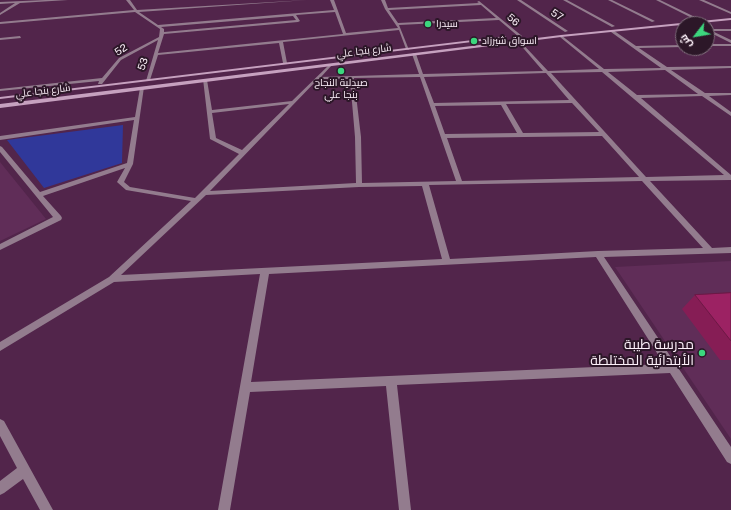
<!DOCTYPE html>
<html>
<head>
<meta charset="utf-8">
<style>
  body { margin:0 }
  #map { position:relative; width:731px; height:510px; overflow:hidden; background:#52254b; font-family:"Public Sans",Cairo,sans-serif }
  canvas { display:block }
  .north { position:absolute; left:675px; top:16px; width:40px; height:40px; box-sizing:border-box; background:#2c1728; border:1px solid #806e7c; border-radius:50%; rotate:239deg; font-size:11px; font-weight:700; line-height:16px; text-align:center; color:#fdf1fa }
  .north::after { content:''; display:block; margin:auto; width:14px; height:18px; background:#3cd77e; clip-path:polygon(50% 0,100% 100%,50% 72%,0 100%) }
</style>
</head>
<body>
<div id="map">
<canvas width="731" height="510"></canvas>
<div class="north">ش</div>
</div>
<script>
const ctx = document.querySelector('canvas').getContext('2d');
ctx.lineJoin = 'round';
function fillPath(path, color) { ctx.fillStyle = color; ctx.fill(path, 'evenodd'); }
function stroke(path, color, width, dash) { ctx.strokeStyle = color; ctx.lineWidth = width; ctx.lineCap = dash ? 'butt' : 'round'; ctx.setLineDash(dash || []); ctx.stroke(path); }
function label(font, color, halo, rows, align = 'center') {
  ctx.font = font + ' "Public Sans",Cairo,sans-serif'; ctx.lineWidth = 4; ctx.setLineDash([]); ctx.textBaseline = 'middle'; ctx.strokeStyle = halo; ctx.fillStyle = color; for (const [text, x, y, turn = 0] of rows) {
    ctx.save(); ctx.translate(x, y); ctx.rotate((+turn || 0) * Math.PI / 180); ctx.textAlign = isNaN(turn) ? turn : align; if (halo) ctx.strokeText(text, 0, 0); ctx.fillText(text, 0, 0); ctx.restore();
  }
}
fillPath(new Path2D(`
  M0 162 46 219 0 241Z
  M731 261V439L615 267Z`), '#602d58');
fillPath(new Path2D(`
  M123 125 122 163 44 188 7 140Z`), '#30389a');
fillPath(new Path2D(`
  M45 0H68L20 3 0 15V13L15 3 0 4V2Z
  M126 0H130L137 10 307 0 139 12 158 25 334 10 330 0H334L346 33 398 28 385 9 381 0H385L388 8 479 3 477 2 479 1 522 36 519 37 499 20 399 25 409 50 406 49 399 30 283 42 287 63 285 64 283 63 279 43 158 55 150 80 146 81 158 40 121 60 102 84H98L99 81 0 91V89L102 78 119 58 159 37 160 29 135 12 0 24V22L134 10ZM481 5 496 18 398 23 389 10ZM335 12 343 34 158 53 164 34 298 22 300 21 296 15ZM293 16 296 20 164 32V29L161 27Z
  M517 0H521L568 31 565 32Z
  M563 0H567L615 26 612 27Z
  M608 0H612L655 21 652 22Z
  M656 0H660L697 18 694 19Z
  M699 0H704L731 12V14Z
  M707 29H731V31H712L731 40V43L707 31Z
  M611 30H613L636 46 683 45V47L639 48 667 67 731 66V68L671 70 705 93H731V95L709 96 731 112V116L702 96 641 98 731 175V180L650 181 712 248 731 247V253L604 257 731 447V464L727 462 670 373 397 385 411 510H399L386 386 250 392 230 510H218L260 274 114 282 0 351V342L109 277 191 201 126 190 117 182 125 168 43 196 61 216 62 218 61 220 0 250V244L53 217 0 152V146L2 147 40 192 127 163 134 120 0 140V136L135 117 140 88 144 87 133 164 124 182 130 187 195 198 239 154 210 139 203 79 207 80 212 110 292 101 330 64 332 65 321 77 419 74 412 54 414 53 416 54 423 74 543 71 518 42 519 40 548 71 599 69 560 37 561 35 604 69 661 68 611 32ZM665 70 698 94 637 95 608 72ZM602 72 724 175 646 177 551 73ZM546 73 569 100 434 103 424 77ZM420 77 456 181 362 183 361 137 354 78ZM318 79H350L355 137 356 183 210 191ZM572 103 599 132 523 133 506 104ZM289 104 242 150 216 138 212 113ZM501 105 517 133 445 134 435 106ZM602 136 639 177 462 181 447 138ZM642 181 703 248 598 251 450 259 429 185ZM422 186 442 259 121 275 206 195 359 187ZM596 257 664 364 251 382 269 274Z
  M20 36 21 38 0 40V38Z
  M707 44H731V46H707Z
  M0 419 4 421 53 510H40L23 479 4 493 0 495V481L17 468 0 436Z`), '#937c8e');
fillPath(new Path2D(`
  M731 18V20L561 37 0 108V104L561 35Z
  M506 36 505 38 0 99V97Z`), '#c6a1bf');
fillPath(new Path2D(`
  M731 293V360H720L682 309 695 295Z`), '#861d55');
const building = new Path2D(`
  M731 293V341L695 295Z`);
fillPath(building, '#9c2263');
stroke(building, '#6d1845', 1);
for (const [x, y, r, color] of [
  [428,24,4,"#3cd77e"],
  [474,41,4,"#3cd77e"],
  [341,71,4,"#3cd77e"],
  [702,353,4,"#3cd77e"]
]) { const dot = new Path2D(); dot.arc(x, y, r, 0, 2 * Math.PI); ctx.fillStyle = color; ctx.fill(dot); stroke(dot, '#2c1728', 1.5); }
label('10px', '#fdf1fa', '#2c1728', [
  ["57",557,15,33],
  ["56",513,20,40],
  ["52",121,50,-34],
  ["شارع بنجا علي",364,51,-7],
  ["53",143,64,-72],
  ["شارع بنجا علي",43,91,-7]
]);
label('10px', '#fdf1fa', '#2c1728', [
  ["سيدرا",436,24],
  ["اسواق شيرزاد",482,41],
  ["صيدلية النجاح",341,83,"center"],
  ["بنجا علي",341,95,"center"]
], 'left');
label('14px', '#fdf1fa', '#2c1728', [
  ["مدرسة طيبة",694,345],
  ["الأبتدائية المختلطة",694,361]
], 'right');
</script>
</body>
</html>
